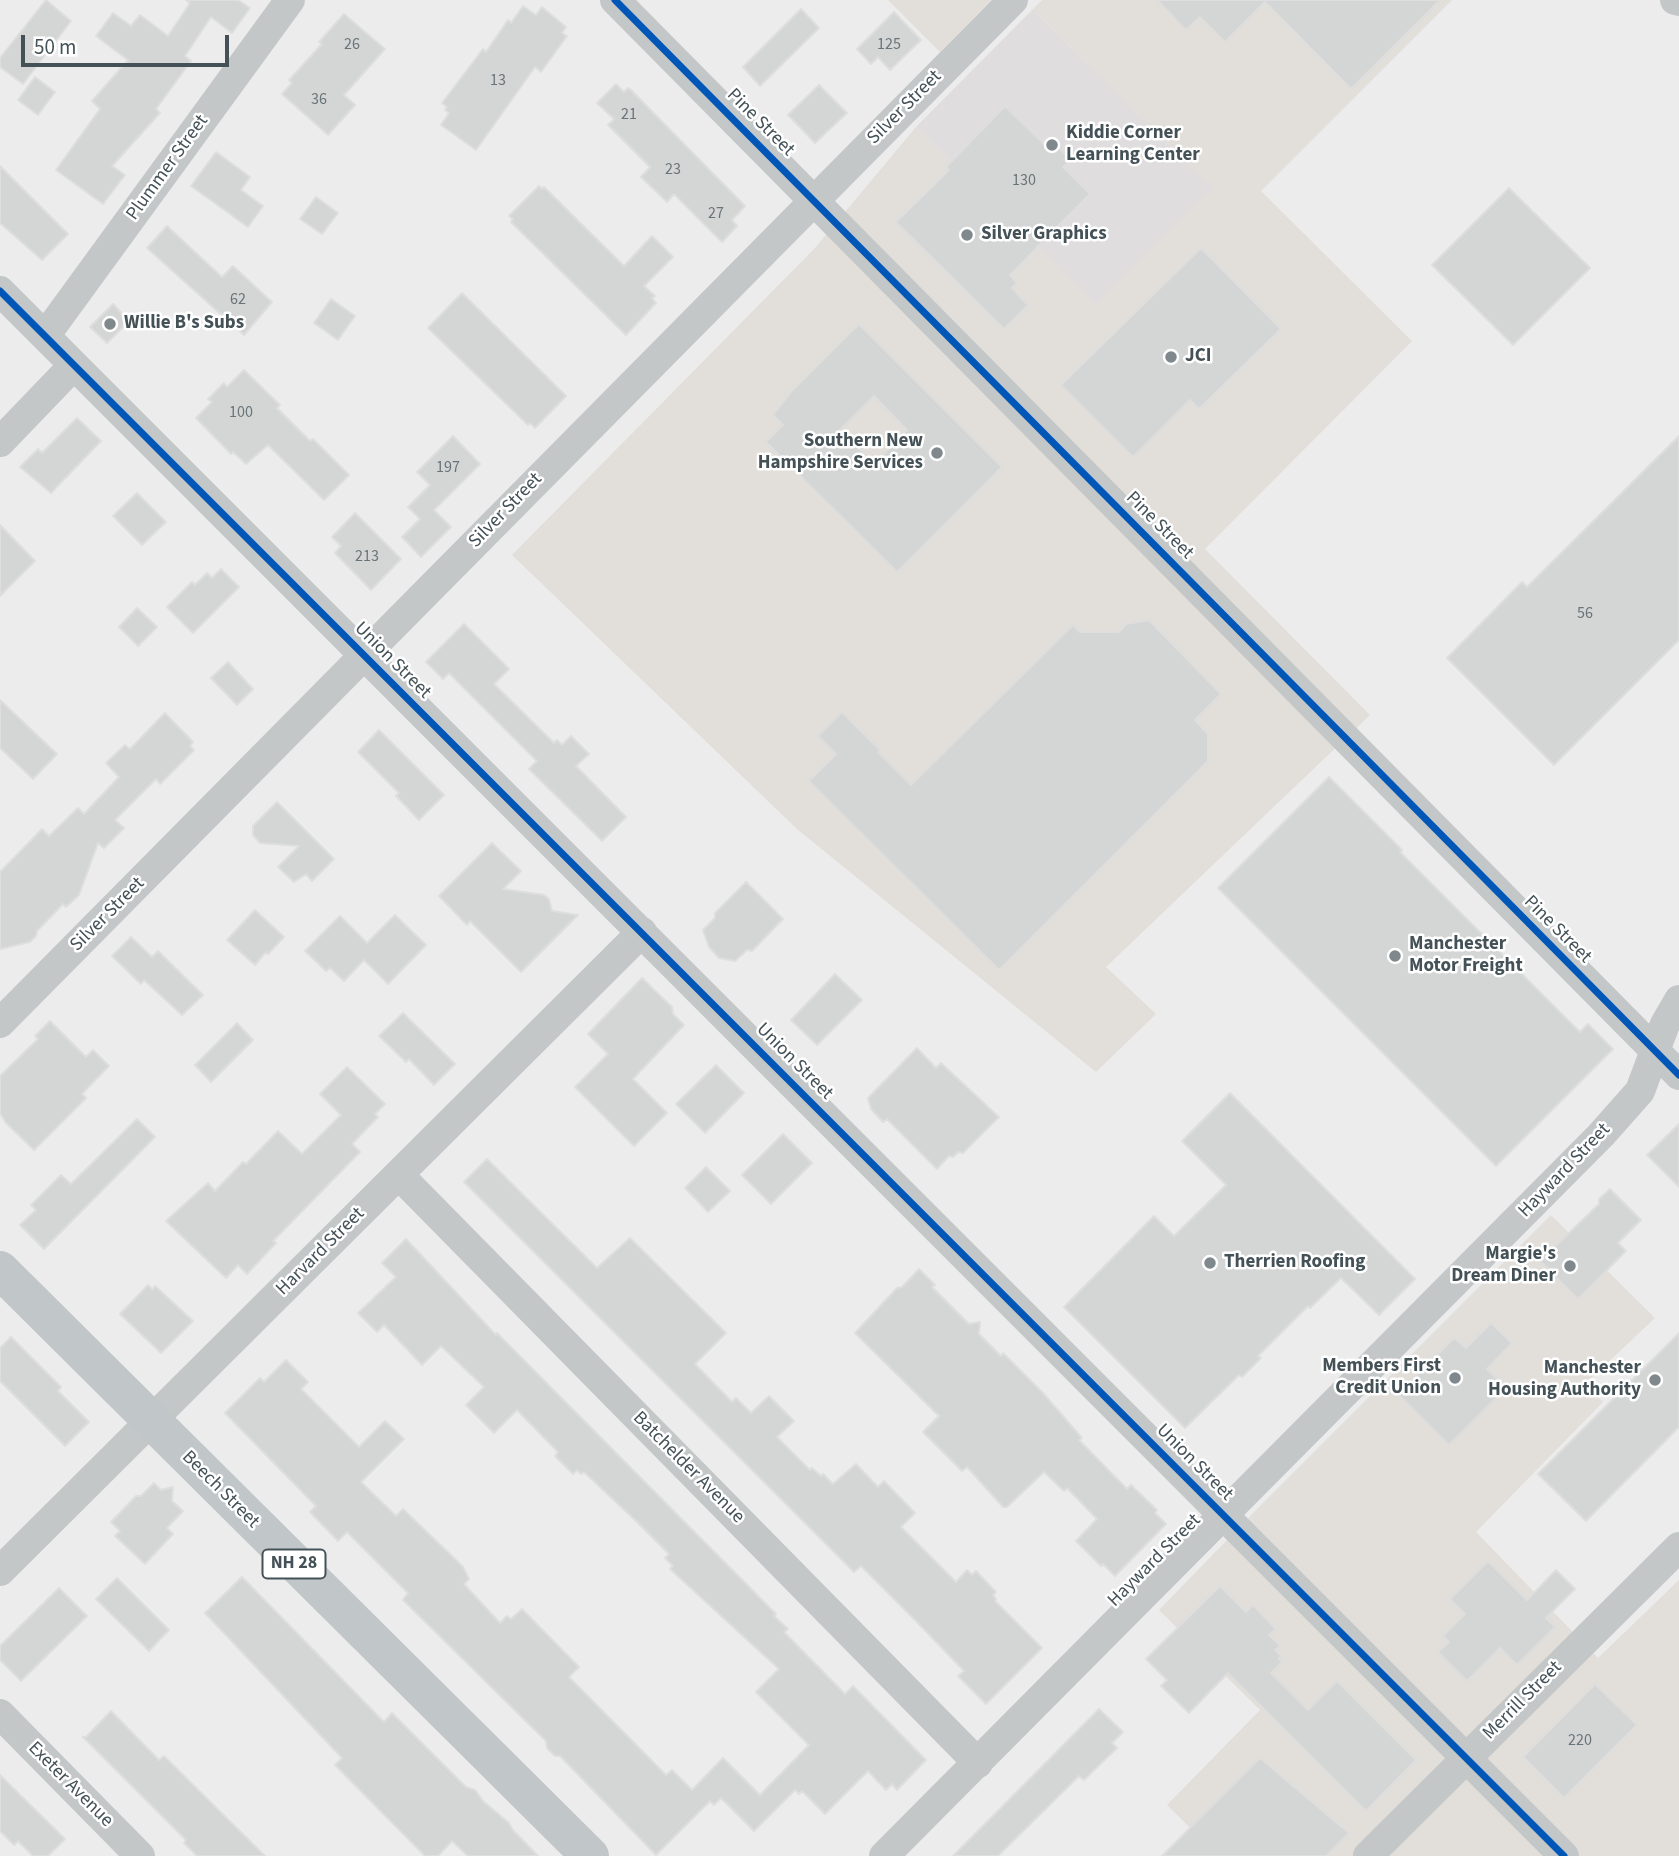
<!DOCTYPE html>
<html>
<head>
<meta charset="utf-8">
<style>
  body { margin:0 }
  #map { position:relative; width:1679px; height:1856px; overflow:hidden; background:#edecec; font-family:"Source Sans 3",sans-serif }
  canvas { display:block }
  .scale { position:absolute; left:21px; top:35px; width:208px; height:32px; box-sizing:border-box; border:4px solid #445258; border-top:0; padding-left:9px; font-size:21px; line-height:24px; white-space:nowrap; color:#445258; -webkit-text-stroke:5px #fff; paint-order:stroke }
</style>
</head>
<body>
<div id="map">
<canvas width="1679" height="1856"></canvas>
<div class="scale">50 m</div>
</div>
<script>
const ctx = document.querySelector('canvas').getContext('2d');
ctx.lineJoin = 'round';
function fillPath(path, color) { ctx.fillStyle = color; ctx.fill(path, 'evenodd'); }
function stroke(path, color, width, dash) { ctx.strokeStyle = color; ctx.lineWidth = width; ctx.lineCap = dash ? 'butt' : 'round'; ctx.setLineDash(dash || []); ctx.stroke(path); }
function label(font, color, halo, rows, align = 'center') {
  ctx.font = font + ' "Source Sans 3",sans-serif'; ctx.lineWidth = 5; ctx.setLineDash([]); ctx.textBaseline = 'middle'; ctx.strokeStyle = halo; ctx.fillStyle = color; for (const [text, x, y, turn = 0] of rows) {
    ctx.save(); ctx.translate(x, y); ctx.rotate((+turn || 0) * Math.PI / 180); ctx.textAlign = isNaN(turn) ? turn : align; if (halo) ctx.strokeText(text, 0, 0); ctx.fillText(text, 0, 0); ctx.restore();
  }
}
fillPath(new Path2D(`
  M888 0H991L940 52Z
  M1042 0H1452L1261 191 1412 341 1205 549 1370 715 1106 967 1156 1014 1096 1072 797 829 512 555 814 249 916 127 1096 305 1212 187 1033 9Z
  M1551 1215 1655 1318 1585 1384 1603 1402 1476 1532 1598 1658 1679 1580V1856H1219L1167 1805 1260 1710 1159 1610 1259 1507Z`), '#e2ded9');
fillPath(new Path2D(`
  M1033 9 1213 188 1096 305 916 127Z`), '#dfddde');
const building = new Path2D(`
  M46 0 71 21 23 84 0 67V58Z
  M186 0H238L250 8 232 33 211 17 185 56 191 61 156 109 160 113 112 166 125 175 103 204 56 170 100 109 92 101 128 60 96 36 113 13 131 26 140 15 168 36 190 3Z
  M1157 0H1440L1351 89 1265 2 1225 42 1200 17 1186 30Z
  M523 6 536 15 542 7 566 27 562 33 567 36 541 72 535 67 476 150 441 125 449 113 445 110 447 107 442 103 483 49 486 52 508 20 511 23Z
  M801 9 819 28 760 86 743 67Z
  M894 12 921 40 890 70 878 57 871 64 857 49Z
  M344 14 385 49 344 95 355 105 328 135 282 94 292 83 289 80 322 44 319 42Z
  M35 77 55 92 38 115 18 100Z
  M616 84 624 92 628 88 631 90 745 206 732 220 737 226 722 242 674 194 667 202 641 177 650 167 608 125 614 119 597 103Z
  M819 85 847 113 815 143 788 115Z
  M1005 106 1046 146 1052 141 1071 160 1063 167 1090 194 1010 275 1017 283 1012 288 1028 305 1004 329 896 222 949 170 946 167Z
  M216 152 250 177 241 190 263 206 248 227 191 186Z
  M0 166 68 234 42 260 0 223Z
  M539 186 542 189 544 187 624 266 652 236 673 257 644 286 655 296 652 298 656 303 626 335 511 222 513 219 509 216Z
  M1509 188 1590 268 1513 345 1432 265Z
  M316 197 338 213 322 234 300 219Z
  M167 226 222 277 233 266 272 302 244 335 147 248Z
  M1201 248 1281 329 1199 409 1190 400 1133 457 1061 385Z
  M462 293 566 396 535 428 530 423 528 425 428 328Z
  M331 299 355 316 338 340 314 323Z
  M113 304 129 321 107 343 90 327Z
  M859 324 1002 467 897 572 766 442 783 425 773 415 791 392ZM874 396 907 430 874 464 840 430Z
  M244 370 280 405 277 408 310 441 313 439 349 475 324 500 268 445 246 464 233 452 231 454 196 418 212 402 208 399 224 383 227 387Z
  M77 418 101 441 51 493 20 467 38 449 42 453Z
  M453 436 480 464 434 510 451 527 421 557 402 537 420 519 408 507 430 485 417 472Z
  M1679 436V640L1554 765 1447 658 1522 582 1527 587Z
  M137 493 166 522 142 545 113 516Z
  M355 513 401 559 371 590 335 553 341 546 332 537Z
  M0 525 35 561 0 596Z
  M221 569 239 587 193 633 167 607 192 582 195 585 207 573 212 578Z
  M137 608 157 627 138 646 119 627Z
  M1149 620 1221 694 1195 720 1208 734V761L999 970 809 781 836 754 818 736 842 712 880 750 878 752 911 785 1073 625 1080 632H1119L1126 624Z
  M464 624 509 669 494 684 554 743 557 740 562 745 571 736 589 754 576 766 626 817 602 841 529 769 537 761 449 673 443 679 426 662Z
  M228 662 253 689 237 705 211 678Z
  M0 700 57 754 33 779 0 748Z
  M165 713 193 742 190 746 194 750 160 784 156 779 115 820 124 828 104 848 98 843 79 895 66 907 63 904 37 931 36 936 30 942 0 949V872L42 829 49 836 78 808 84 814 119 777 106 763 125 745 130 749Z
  M379 730 444 795 419 820 396 796 399 793 358 752Z
  M1329 777 1402 850 1400 852 1580 1032 1588 1024 1613 1049 1496 1166 1218 888Z
  M277 802 334 859 312 881 306 874 294 882 278 867 299 846 260 843 253 835V826Z
  M492 843 521 871 503 889 544 895 549 899 552 911 578 915 521 972 470 921 467 925 439 896Z
  M746 882 783 919 752 951 747 950 735 961 719 958 709 947 703 930 715 918V913Z
  M255 910 284 937 268 954 266 952 255 965 227 940Z
  M395 915 426 945 388 984 364 960 344 981 330 968 326 971 305 951 340 916 367 943Z
  M131 937 152 957 158 951 203 995 182 1015 144 980 141 984 112 956Z
  M835 974 862 1000 817 1045 791 1020Z
  M642 978 672 1007 673 1014 684 1025 633 1079 667 1113 634 1146 575 1087 608 1054 588 1034Z
  M403 1013 455 1064 434 1085 409 1059 406 1062 379 1036Z
  M50 1021 86 1057 93 1050 109 1066 82 1094 86 1098 34 1150 6 1123 0 1113V1076L38 1039 35 1036Z
  M237 1023 253 1040 211 1082 195 1065Z
  M917 1048 936 1068 941 1063 999 1117 963 1153 958 1152 953 1157 949 1156 937 1169 887 1119 883 1122 871 1109 868 1098Z
  M716 1065 744 1093 705 1133 676 1104Z
  M347 1067 385 1104 375 1114 378 1117 352 1144 360 1152 273 1241 276 1243 247 1274 238 1265 226 1278 166 1221 208 1183 215 1191 243 1162 246 1164 278 1131 302 1154 341 1115 320 1094Z
  M1230 1093 1415 1279 1379 1315 1341 1278 1310 1308 1308 1306 1258 1356 1261 1358 1242 1377 1239 1375 1185 1428 1064 1307 1154 1216 1174 1236 1226 1185 1182 1141Z
  M137 1119 155 1137 44 1249 20 1225 36 1210 31 1205 61 1175 71 1184Z
  M1679 1124V1187L1647 1155Z
  M783 1134 812 1163 771 1204 742 1175Z
  M487 1159 597 1268 630 1238 726 1333 695 1364 732 1402 736 1398 751 1413 769 1396 794 1421 777 1437 810 1470 812 1468 821 1476 823 1474 833 1484 856 1464 878 1487 884 1481 915 1513 901 1527 956 1582 967 1570 972 1575 976 1571 996 1592 993 1595 996 1599 995 1601 1042 1648 986 1704 958 1676 964 1671 915 1620 861 1566 854 1572 464 1182Z
  M706 1167 730 1191 708 1212 685 1188Z
  M1610 1189 1641 1220 1618 1243 1626 1251 1578 1299 1540 1261 1599 1204V1199Z
  M406 1239 496 1335 497 1333 776 1614 774 1616 788 1629 784 1632 845 1694 853 1686 926 1760 897 1790 892 1784 886 1790 868 1771 825 1814 802 1791 799 1794 795 1790 754 1831 721 1798 714 1805 710 1801 656 1855 560 1756H555L547 1748 546 1741 403 1600 408 1593 347 1532 338 1541 310 1512 316 1506 225 1413 260 1378 264 1382 286 1360 308 1382 301 1389 359 1447 385 1421 404 1439 361 1482 396 1516 403 1509 451 1555 463 1567 469 1579 464 1584 500 1623 507 1616 511 1619 522 1609 579 1667 569 1677 666 1775 672 1770 692 1790 723 1758 760 1795 809 1745 756 1692 779 1669 670 1569 673 1566 665 1558 669 1554 636 1521 584 1472 581 1474 577 1470 573 1474 555 1456 558 1452 517 1410 494 1433 466 1405 484 1387 441 1346 422 1365 384 1325 377 1332 358 1313 396 1277 382 1263Z
  M919 1269 935 1285 932 1287 969 1324 980 1322 979 1334 1001 1356 1003 1353 1043 1393 1082 1438 1079 1440 1127 1489 1131 1485 1157 1510 1155 1513 1166 1524 1115 1576 1103 1564 1101 1566 1076 1541 1097 1519 1067 1488 1064 1491 1044 1472 1007 1507H1003L967 1467 962 1471 923 1432 939 1416 855 1333 897 1288 902 1287Z
  M148 1285 153 1290 155 1286 193 1321 161 1353 120 1314Z
  M1491 1323 1512 1343 1487 1369 1506 1388 1449 1445 1398 1394 1454 1338 1466 1348Z
  M1679 1333V1427L1586 1521 1538 1474Z
  M11 1337 61 1387 58 1391 89 1422 65 1446 0 1381V1348Z
  M154 1483 161 1490 173 1487 172 1501 183 1511 167 1528 173 1534 145 1564 115 1536 120 1531 111 1522 136 1496H141Z
  M1488 1561 1527 1600 1556 1570 1575 1589 1546 1618 1555 1627 1517 1665 1500 1648 1467 1681 1438 1652 1449 1642 1443 1636 1465 1614 1450 1599Z
  M242 1577 384 1722 392 1713 466 1787 475 1790 483 1801 509 1823 512 1829 538 1856H468L452 1841 438 1856H425L335 1765 342 1758 205 1613Z
  M117 1578 169 1630 149 1651 96 1599Z
  M1220 1586 1246 1612 1253 1605 1276 1629 1269 1635 1280 1646 1275 1650 1281 1656 1279 1659 1282 1662 1271 1673 1308 1710 1337 1681 1416 1760 1366 1811 1228 1673 1189 1713 1161 1686 1167 1680 1146 1659Z
  M59 1588 87 1616 21 1681 0 1660V1646Z
  M1595 1684 1637 1725 1564 1798 1523 1757Z
  M1099 1709 1123 1732 1112 1743 1117 1748 1084 1780 1079 1776 998 1856H953Z
  M111 1711 159 1760 164 1756 265 1856H197L184 1843 186 1840 83 1737H86Z
  M1260 1758 1349 1833 1326 1856H1162Z
  M0 1775 65 1839 48 1856H33L18 1841 14 1845 0 1831Z`);
fillPath(building, '#d4d5d5');
stroke(building, '#dededf', 2);
stroke(new Path2D(`
  M615 0 1679 1075
  M1675 0 1679 1
  M0 291 1564 1856
  M45 336 290 0
  M0 442 74 365
  M0 1023C339 684 673 339 1013 0
  M399 1175 978 1763
  M0 1571 642 932
  M0 1714 140 1856
  M884 1856 1601 1135 1640 1091 1665 1024 1679 1000
  M1368 1856 1679 1547`), '#c4c7c8', 30);
stroke(new Path2D(`
  M0 1270 590 1856`), '#c1c6c8', 38);
stroke(new Path2D(`
  M615 0 1679 1075
  M0 291 1564 1856`), '#0057b8', 7);
for (const [x, y, r, color] of [
  [1052,145,7,"#7f888c"],
  [967,235,7,"#7f888c"],
  [110,324,7,"#7f888c"],
  [1171,357,7,"#7f888c"],
  [937,453,7,"#7f888c"],
  [1395,956,7,"#7f888c"],
  [1210,1263,7,"#7f888c"],
  [1570,1266,7,"#7f888c"],
  [1455,1378,7,"#7f888c"],
  [1655,1380,7,"#7f888c"]
]) { const dot = new Path2D(); dot.arc(x, y, r, 0, 2 * Math.PI); ctx.fillStyle = color; ctx.fill(dot); stroke(dot, '#fff', 2.5); }
label('16px', '#697478', null, [
  ["26",352,45],
  ["125",889,45],
  ["13",498,81],
  ["36",319,100],
  ["21",629,115],
  ["23",673,170],
  ["130",1024,181],
  ["27",716,214],
  ["62",238,300],
  ["100",241,413],
  ["197",448,468],
  ["213",367,557],
  ["56",1585,614],
  ["220",1580,1741]
]);
for (const [x, y, w] of [
  [294,1564,63]
]) { const box = new Path2D(); box.roundRect(x - w / 2, y - 14.5, w, 29, 5); ctx.fillStyle = '#fff'; ctx.fill(box); stroke(box, '#445258', 2); }
label('bold 18px', '#445258', null, [
  ["NH 28",294,1564]
]);
label('19px', '#445258', '#fff', [
  ["Silver Street",905,108,-45],
  ["Pine Street",760,123,45],
  ["Plummer Street",168,168,-54],
  ["Silver Street",506,511,-46],
  ["Pine Street",1159,526,45],
  ["Union Street",392,661,45],
  ["Silver Street",108,915,-45],
  ["Pine Street",1557,930,45],
  ["Union Street",794,1062,45],
  ["Hayward Street",1565,1171,-46],
  ["Harvard Street",321,1252,-45],
  ["Union Street",1194,1463,45],
  ["Batchelder Avenue",688,1468,45],
  ["Beech Street",220,1490,45],
  ["Hayward Street",1155,1561,-45],
  ["Merrill Street",1523,1701,-45],
  ["Exeter Avenue",70,1785,45]
]);
label('bold 19px', '#445258', '#fff', [
  ["Kiddie Corner",1066,134],
  ["Learning Center",1066,156],
  ["Silver Graphics",981,235],
  ["Willie B's Subs",124,324],
  ["JCI",1185,357],
  ["Southern New",923,442,"right"],
  ["Hampshire Services",923,464,"right"],
  ["Manchester",1409,945],
  ["Motor Freight",1409,967],
  ["Margie's",1556,1255,"right"],
  ["Dream Diner",1556,1277,"right"],
  ["Therrien Roofing",1224,1263],
  ["Members First",1441,1367,"right"],
  ["Credit Union",1441,1389,"right"],
  ["Manchester",1641,1369,"right"],
  ["Housing Authority",1641,1391,"right"]
], 'left');
</script>
</body>
</html>
